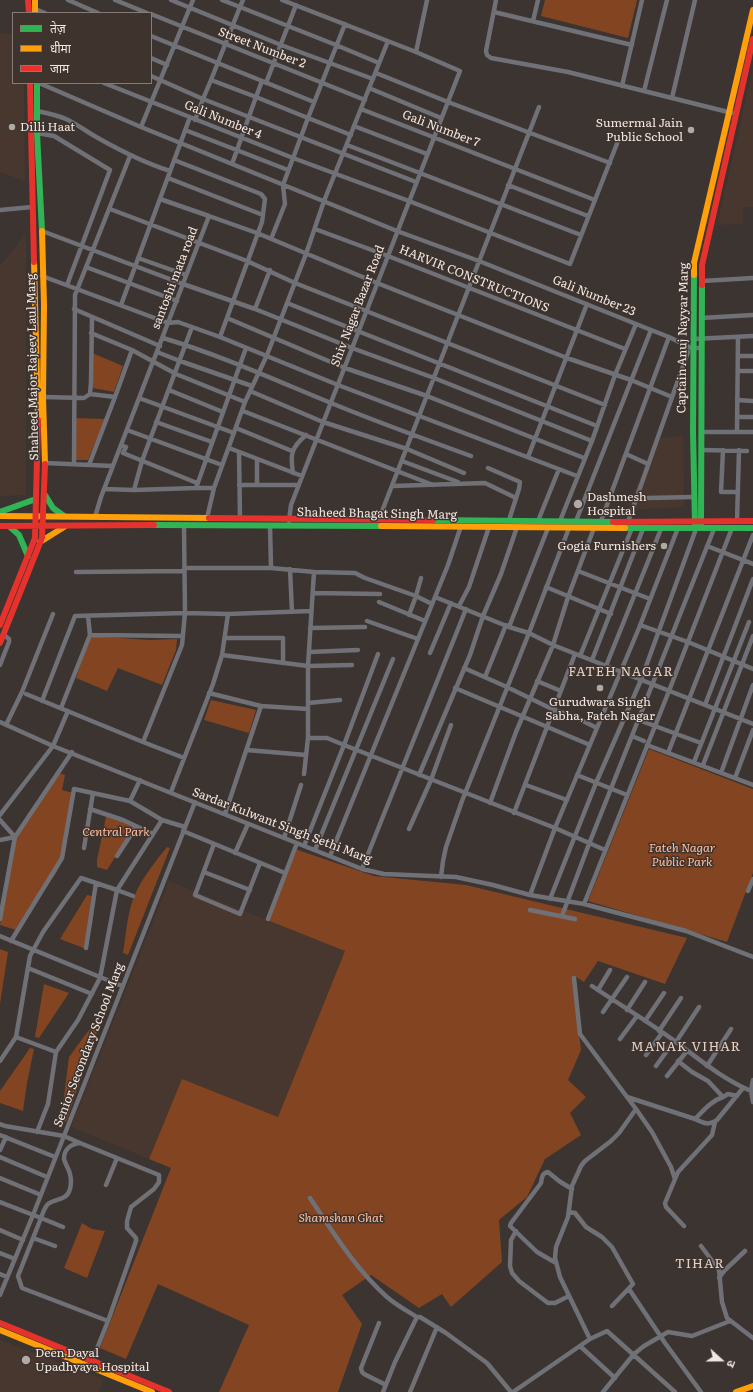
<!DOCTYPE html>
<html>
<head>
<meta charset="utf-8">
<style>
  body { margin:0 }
  #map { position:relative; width:753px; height:1392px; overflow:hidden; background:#3b3431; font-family:Literata,"Noto Sans Devanagari",serif }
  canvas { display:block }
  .legend { position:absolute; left:12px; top:12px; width:140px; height:72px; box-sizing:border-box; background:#3f332d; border:1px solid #867b77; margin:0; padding:5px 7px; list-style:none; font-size:12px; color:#f1e8e5 }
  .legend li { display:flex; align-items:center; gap:8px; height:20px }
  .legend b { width:20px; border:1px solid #867b77 }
  .north { position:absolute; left:701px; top:1340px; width:40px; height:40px; -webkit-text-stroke:3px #3f332d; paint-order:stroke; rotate:111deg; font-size:11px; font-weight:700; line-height:16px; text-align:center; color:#f1e8e5 }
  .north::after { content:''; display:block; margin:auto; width:14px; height:18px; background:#f1e8e5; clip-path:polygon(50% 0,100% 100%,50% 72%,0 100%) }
</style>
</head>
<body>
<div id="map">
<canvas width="753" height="1392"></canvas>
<ul class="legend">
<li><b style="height:5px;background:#30b455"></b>तेज़</li>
<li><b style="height:5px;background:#ff9f0a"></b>धीमा</li>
<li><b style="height:5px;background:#e5322d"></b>जाम</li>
</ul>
<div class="north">उ</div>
</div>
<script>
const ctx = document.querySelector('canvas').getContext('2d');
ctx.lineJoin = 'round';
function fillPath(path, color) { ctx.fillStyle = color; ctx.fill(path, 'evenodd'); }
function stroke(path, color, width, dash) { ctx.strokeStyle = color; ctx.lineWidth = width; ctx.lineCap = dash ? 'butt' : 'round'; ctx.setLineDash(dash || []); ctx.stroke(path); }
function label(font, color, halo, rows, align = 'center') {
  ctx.font = font + ' Literata,serif'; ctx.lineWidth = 3; ctx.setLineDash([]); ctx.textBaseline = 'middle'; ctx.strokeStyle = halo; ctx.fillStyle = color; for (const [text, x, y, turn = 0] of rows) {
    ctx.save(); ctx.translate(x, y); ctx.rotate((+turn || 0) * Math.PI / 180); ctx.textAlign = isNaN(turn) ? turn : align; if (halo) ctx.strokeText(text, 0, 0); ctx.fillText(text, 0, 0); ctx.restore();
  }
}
fillPath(new Path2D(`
  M0 34H13V83H24L25 181 0 172Z
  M753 68V207H743V224L717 225Z
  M26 234V495L0 496V266Z
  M683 436 684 507 626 510 657 438Z
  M169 881 345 951 278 1117 182 1079 149 1159 71 1127Z
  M0 1340 104 1379 99 1392H0Z`), '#48372e');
fillPath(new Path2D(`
  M545 0H637L628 38 541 16Z
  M92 353 123 366 114 392 93 388Z
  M74 418 105 419 88 460H73Z
  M90 636 150 640 177 639 176 650 162 685 118 668 107 691 76 678Z
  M211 700 256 710 249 733 204 720Z
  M649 749 753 789V873L727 942 588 901Z
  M59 773 65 775 62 790 73 793 63 858 56 873 16 930 0 925 14 837Z
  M106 817 115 818 134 827 107 870 97 867V860Z
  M167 847 170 848 128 955 123 953C126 934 127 914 134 897 141 879 155 862 167 847Z
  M295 849 374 876 466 885 687 938 665 984 598 961 584 982 576 977 574 990 581 1050 568 1080 586 1097 570 1113 581 1135 545 1159 527 1197 499 1220 502 1262 451 1307 442 1294 419 1308 371 1275 342 1295 362 1324 338 1392H219L249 1325 158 1284 126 1359 100 1348 171 1168 149 1159 182 1079 278 1117 345 951 267 920Z
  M87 895 92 896C96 914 91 931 86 949L60 939Z
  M0 949 8 952 0 1004Z
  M44 984 69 993 39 1038 35 1037Z
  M103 1015 98 1029 66 1122 61 1120 69 1057 86 1034Z
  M30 1048 34 1049 27 1083 23 1111 0 1103V1091Z
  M82 1223 92 1229 105 1231 87 1278 64 1268Z`), '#824421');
stroke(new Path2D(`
  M68 0 98 13
  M115 0 147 13
  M171 0 281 45 373 79
  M222 0 240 7 243 0
  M282 0 416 52 460 71 291 505 289 521
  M496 0 486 51 487 55 491 58 568 72 732 113
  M35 9 45 13
  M494 12 632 45
  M151 14 365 100
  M533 21 538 0
  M345 24 308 118 351 135
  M151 36 314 102
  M416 52 427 0
  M151 58 167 65
  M376 73 448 102 610 163
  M151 76 203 99 211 80 256 97 262 81
  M211 80 240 7 336 45 379 63
  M39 83 141 127 397 231 479 261 651 330 669 337 691 348H701
  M104 83 293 158 409 201 570 264 618 141
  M266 83 296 5
  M622 86 642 0
  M369 88 441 118
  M644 91 667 0
  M672 98 695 0
  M361 109 595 200
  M37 111C47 113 57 115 66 119 77 124 87 132 98 138 121 151 145 163 170 171
  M195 120 203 99 416 182
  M354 126 427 154
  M141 127 193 0
  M185 130 288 170
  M37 133 54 136 110 170 67 285
  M347 145 581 235
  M174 160 261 194 265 199 262 222 220 337 338 385 577 476
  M232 164 256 97 308 118 283 185 285 204 271 239
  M168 178 263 215
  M508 185 588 216
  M160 199 209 216
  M110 209 247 261 295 283 605 405
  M0 210 32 207
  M315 229 388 256 625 349
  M42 231 183 284 255 309 352 348 434 378 592 441
  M138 258 186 275
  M86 267 177 301
  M42 276 168 323 178 322 220 337
  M702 281 753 278
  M287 303 597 426
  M121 305 190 117
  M74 309 160 346
  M255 309 270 270
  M227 318 345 368 427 396 584 458
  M701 318 753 315
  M91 333 132 350 176 374 245 402
  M163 338C220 355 275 380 331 403 377 422 424 439 471 456
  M693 339 753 336
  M157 352 180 361 252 386
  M738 356H753
  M738 371H753
  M169 390 223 412
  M250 391 323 422 407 449 464 473
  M90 394 115 397 132 350
  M43 397 84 398 90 394 91 382 92 317
  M139 398 234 433
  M737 400 753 401
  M243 411 433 485
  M737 417H753
  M156 422 212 442
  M236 428 292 451
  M127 430 222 465
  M701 432H753
  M737 432 738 337
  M121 445 126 447 123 453 197 483
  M229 448 302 476
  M701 450 747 451
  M723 450 721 492H738
  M239 452 240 518
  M626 454 648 464
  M528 457 587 304
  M257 459V485
  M402 461 458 482
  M45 463 113 466
  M74 464 75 295 130 156
  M89 465 115 397
  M488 468 520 482 519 489 509 520
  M293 473C290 454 291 448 306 435
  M239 485H299
  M392 486 485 483 516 498
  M214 488H196L246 348
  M104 489 134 490 196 488
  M134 490 142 461 192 327
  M646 498 694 497
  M95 517 101 497 209 216 257 233 377 283 567 358 631 380 672 397
  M207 518 214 488 245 402 267 355 306 254 324 201 388 41
  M379 519 539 107
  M538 521 559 469
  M560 521 592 441 615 375 636 324
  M576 521 651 330
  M601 521 669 337
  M737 521 739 450
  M628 522 688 352
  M184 525 185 613 182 645 143 742 184 758
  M270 525 271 568
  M707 546 753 564
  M184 568H271L314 572 355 573 365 578 416 596 432 604
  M290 569 292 612
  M578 571 650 599
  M76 572 184 571
  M546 587 611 614
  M313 593 380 594
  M435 597 509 627 529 633 553 645 753 724
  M379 602 425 621
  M459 606 469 587 489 527
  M228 614 311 611
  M409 615 416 596 421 578
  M367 621 418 639
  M640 625 688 642 753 669
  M509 627 548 528
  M310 628 365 627
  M90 635 183 636
  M225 638H283V663
  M309 652 358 650
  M430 653 451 603
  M222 655 308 666 352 665
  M580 656 632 528
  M592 660 643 529
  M0 665 9 642V639L3 634
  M606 666 661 529
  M464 668 507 687 554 710 575 717 597 728
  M485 677 506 625
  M537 681 561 691
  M455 688 590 745
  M209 693 261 706 308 709
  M26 694 143 742
  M42 701 75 616 185 613 228 614 222 655 213 684 171 792
  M308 703 340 700
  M705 705 753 579
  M61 708 90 635 88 616
  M625 715 701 743
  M0 722 53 746 362 869 384 874 456 877 493 885 530 895 584 904 686 931 753 957
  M6 725 22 692 53 614
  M632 736 644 741
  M308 738H327L344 745 555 828 530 895
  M647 745 753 785
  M247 750 306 755
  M668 753 753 535
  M694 762 749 622
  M703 765 753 636
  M721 773 753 685
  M304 774 308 738V666L314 572
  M419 775 470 655 483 616 501 574 517 527
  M577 775 627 795
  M735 778 753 730
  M140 780 130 801 162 820
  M526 785 567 800
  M490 803 516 732 553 645 568 597 594 528
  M90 809 123 820 153 834
  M514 813 575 654
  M225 814 261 706
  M0 815 53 746 68 711
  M0 820 15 837
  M409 829 431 780 451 725
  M183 831 285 873
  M284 838 301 785
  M0 840 15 837
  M214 844 195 895 240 914 260 863
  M304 846 344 745 378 654
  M84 848 93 793
  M315 850 393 659
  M605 850 555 828 639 628 678 528
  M235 853 248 824
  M117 856 136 827
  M330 856 448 565 461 526
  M362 869 466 609
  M204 872 250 890
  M441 877 443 861 446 847 462 801 529 633 569 528
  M748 891 753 879
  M550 899 596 783 641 680 696 529
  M584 904 669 691 732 528
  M530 910 575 919
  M562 916 589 844 714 529
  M0 919 15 837 72 752
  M268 919 297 843
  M0 936 122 986
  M11 941 62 858 74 789 130 801
  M86 948 96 883
  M28 968 92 994
  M574 978 580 1034 627 1097 695 1119C703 1123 709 1126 717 1120L743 1088
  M592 986C620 1005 649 1022 676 1042 700 1060 723 1079 751 1091
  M598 990 610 970
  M627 1010 645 982
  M603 1012 627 977
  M645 1021 664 993
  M659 1031 681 998
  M16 1037 56 1052
  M620 1039 637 1016
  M676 1042 699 1007
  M646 1055 662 1033
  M0 1061 16 1037 30 956 43 932 81 878 117 890 133 896
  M678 1061 692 1072 708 1081 723 1097 728 1094 737 1096
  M656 1066 674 1041
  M707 1066 731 1029
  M667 1076 687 1051
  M753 1080 751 1091 753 1102
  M627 1097 636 1109 619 1133 611 1141 585 1161 581 1166 572 1186 568 1217 556 1247 555 1258 560 1277 590 1339 607 1331 675 1392
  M636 1109 652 1132 671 1167 675 1179
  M695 1119C704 1110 711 1101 723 1097
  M0 1124 5 1126 64 1136 80 1143
  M37 1132 48 1104 56 1052 78 1020 100 978 117 890 162 820 185 827
  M0 1135 55 1157
  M0 1150 6 1137
  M0 1157 47 1177
  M0 1178 41 1195
  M106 1185 117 1158
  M310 1198C332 1231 357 1271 387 1297 396 1305 407 1311 417 1317
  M0 1202 41 1218C43 1213 44 1208 48 1204 56 1198 67 1201 70 1189 71 1185 71 1178 70 1174 69 1169 65 1164 64 1159 64 1149 71 1144 80 1143L159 1175V1182L154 1189 131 1207 127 1221V1228L136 1238V1241L108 1321 22 1288 18 1276 41 1218 63 1227
  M569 1212 575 1213 586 1227 602 1237 612 1247 633 1284 612 1306
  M684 1226 666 1207 665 1203 678 1172 712 1135 715 1122
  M0 1230 23 1240
  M516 1231 511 1240 510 1266 512 1273 519 1281 548 1303H555L569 1296
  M33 1238 55 1246
  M701 1246 719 1270 722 1302 727 1318 753 1338
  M0 1253 15 1259
  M556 1263 537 1252 510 1226 511 1223 541 1183C542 1177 542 1173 548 1172L559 1181 572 1189
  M0 1274 7 1277
  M719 1278 725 1270 745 1251
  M629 1289 665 1343 701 1392
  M0 1295 33 1215 195 802
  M379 1323 361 1368 362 1372 364 1374 386 1385
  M580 1346 615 1378
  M92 1361 108 1321
  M383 1392 395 1362 415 1321 417 1317H420L446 1333 487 1363 511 1392
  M410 1392 437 1327
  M513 1392 590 1339
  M603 1392 634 1354 644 1346 668 1332 692 1336 730 1321`), '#707077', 4.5);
stroke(new Path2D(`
  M37 83V133L42 231
  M694 275 693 432 695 525
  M45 495 53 508 64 516
  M0 512 36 499
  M433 520 613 522
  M154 525 381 526
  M701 525 702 285
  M9 526 19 535 28 556
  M625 528H753`), '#30b455', 6);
stroke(new Path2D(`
  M35 0V13
  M42 231 44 305 43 397 45 464
  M34 262 38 420
  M694 275V263L753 10
  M0 516 209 518
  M381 526 625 528
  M40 542 64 527
  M0 1330 152 1392
  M736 1392 753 1386`), '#ff9f0a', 6);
stroke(new Path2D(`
  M28 0 29 13
  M30 83 34 262
  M702 285V265L753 39
  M209 518 433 520
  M613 522 753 521
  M0 526 154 525
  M0 625 35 538 38 420
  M0 643 42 538 45 464
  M0 1323 169 1392`), '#e5322d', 6);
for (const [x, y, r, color] of [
  [12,127,4,"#b1a9a6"],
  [691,130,4,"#b1a9a6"],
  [578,504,5,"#b1a9a6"],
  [664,546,4,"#b1a9a6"],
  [600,688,4,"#b1a9a6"],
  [26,1360,5,"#b1a9a6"]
]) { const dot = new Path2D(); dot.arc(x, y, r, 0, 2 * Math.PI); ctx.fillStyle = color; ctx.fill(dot); stroke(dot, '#3f332d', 1.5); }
label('12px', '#f1e8e5', '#3f332d', [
  ["Street Number 2",262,48,21],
  ["Gali Number 4",223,120,22],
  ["Gali Number 7",441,129,21],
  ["santoshi mata road",175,278,-69],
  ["HARVIR CONSTRUCTIONS",474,279,22],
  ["Gali Number 23",594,296,22],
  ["Shiv Nagar Bazar Road",358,306,-69],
  ["Captain Anuj Nayyar Marg",683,338,-89],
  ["Shaheed Major Rajeev Laul Marg",33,367,-91],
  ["Shaheed Bhagat Singh Marg",377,514,1],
  ["Sardar Kulwant Singh Sethi Marg",282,826,21],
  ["Senior Secondary School Marg",89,1045,-69]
]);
label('12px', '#f1e8e5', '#3f332d', [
  ["Sumermal Jain",683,123,"right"],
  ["Public School",683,137,"right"],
  ["Dilli Haat",20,127],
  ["Dashmesh",587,497],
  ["Hospital",587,511],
  ["Gogia Furnishers",656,546,"right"],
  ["Gurudwara Singh",600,702,"center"],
  ["Sabha, Fateh Nagar",600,716,"center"],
  ["Deen Dayal",35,1353],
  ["Upadhyaya Hospital",35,1367]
], 'left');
label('italic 12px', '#febea0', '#3f332d', [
  ["Central Park",116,832],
  ["Fateh Nagar",682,848],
  ["Public Park",682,862],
  ["Shamshan Ghat",341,1218]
]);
ctx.letterSpacing = '1px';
label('13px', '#e1d1c9', '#3f332d', [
  ["FATEH NAGAR",621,672],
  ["MANAK VIHAR",686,1047],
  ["TIHAR",700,1264]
]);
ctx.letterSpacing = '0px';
</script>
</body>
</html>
